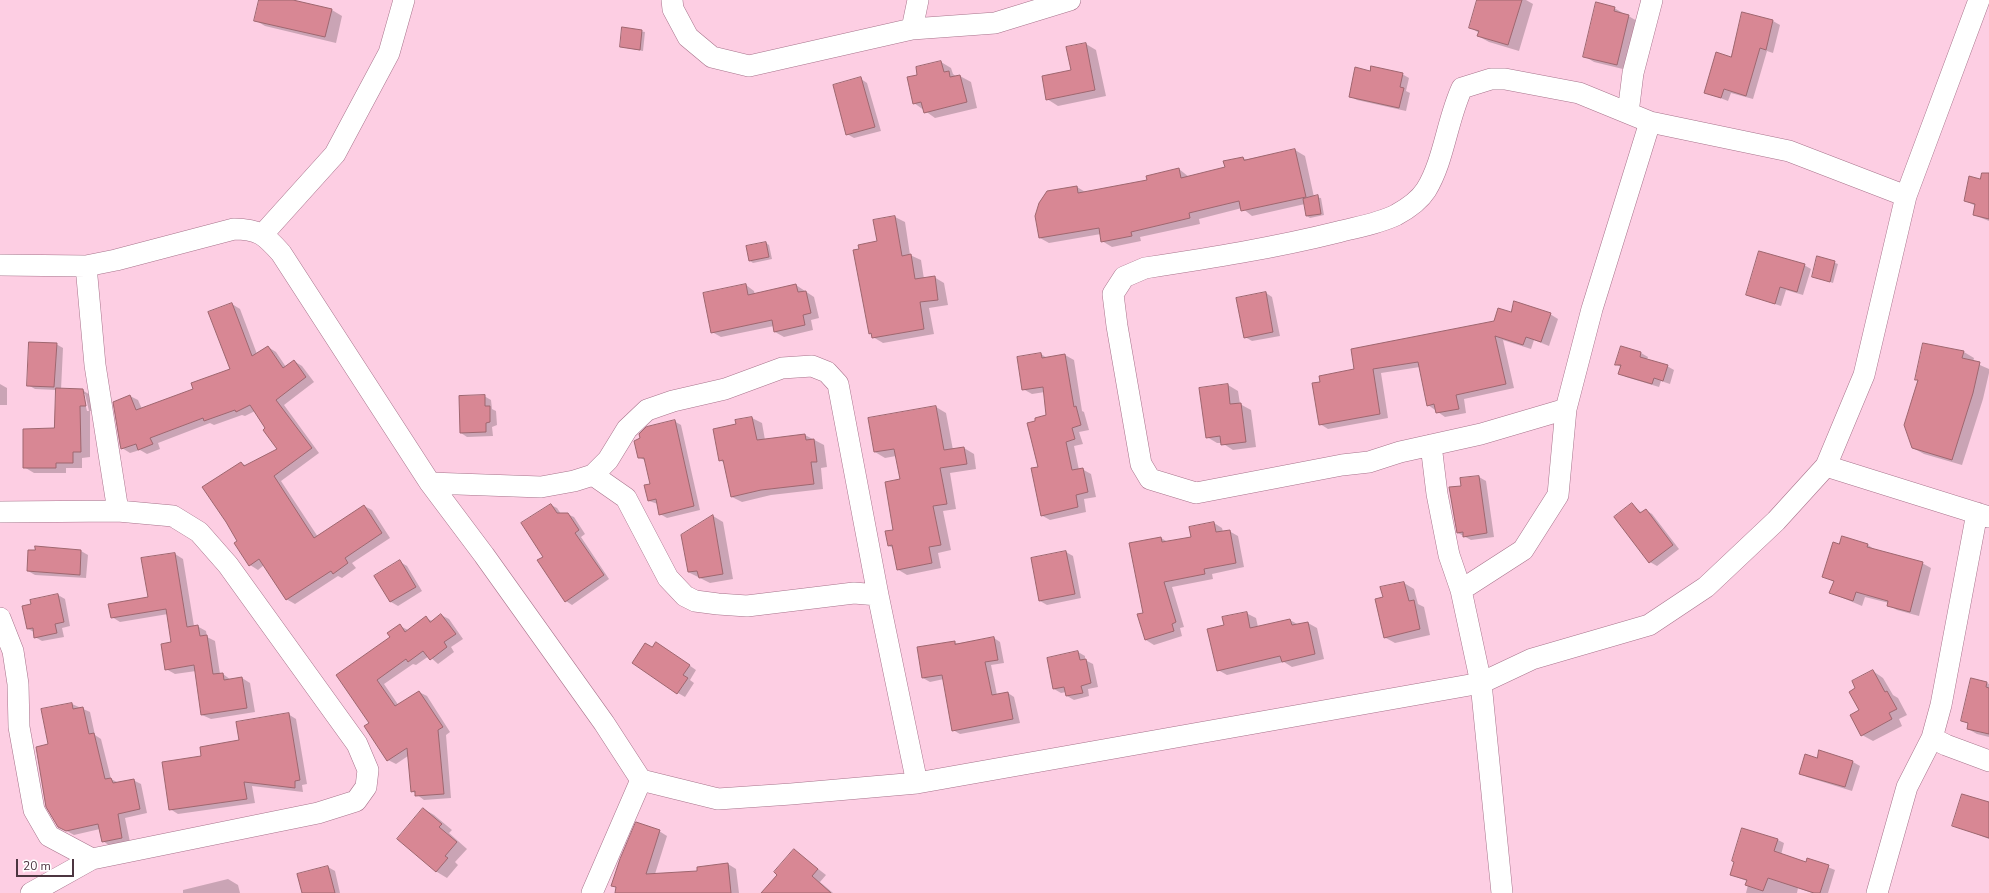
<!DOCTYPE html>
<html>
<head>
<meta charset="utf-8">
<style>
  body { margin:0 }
  #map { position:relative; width:1989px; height:893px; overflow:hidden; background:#fdcee3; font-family:"Nunito Sans",sans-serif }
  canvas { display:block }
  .scale { position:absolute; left:16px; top:859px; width:58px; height:18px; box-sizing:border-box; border:2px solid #4c3540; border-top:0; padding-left:5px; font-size:12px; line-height:14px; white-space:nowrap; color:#4c3540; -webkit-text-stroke:3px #fff; paint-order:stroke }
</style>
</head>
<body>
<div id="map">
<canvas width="1989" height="893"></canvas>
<div class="scale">20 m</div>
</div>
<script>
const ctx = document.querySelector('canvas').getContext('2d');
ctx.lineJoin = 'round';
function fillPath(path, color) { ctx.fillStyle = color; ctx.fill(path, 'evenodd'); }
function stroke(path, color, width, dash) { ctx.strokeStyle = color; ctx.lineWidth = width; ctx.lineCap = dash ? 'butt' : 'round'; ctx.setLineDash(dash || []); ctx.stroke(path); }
fillPath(new Path2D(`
  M260 0H289L332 10 342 16 336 43 265 26 255 20Z
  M1478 0H1526L1533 4 1519 51 1489 42 1478 36 1479 33 1470 27Z
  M1614 8 1639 22 1627 70 1594 62 1584 56Z
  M1773 21 1780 25 1773 53 1767 51 1753 99 1731 93 1728 101 1705 92 1732 58Z
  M623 28 645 32 643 51 621 47Z
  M1086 44 1096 50 1106 96 1058 106 1047 99 1072 71Z
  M941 62 951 68 953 74 957 77 960 76 971 82 977 108 935 118 914 103 918 75Z
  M1370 72 1402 74 1409 78 1406 91 1410 93 1406 111 1357 100 1350 96Z
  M861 79 867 83 881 131 854 138 847 134Z
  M1295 150 1305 156 1314 197 1321 198 1324 215 1310 218 1307 216 1305 204 1252 216 1242 208 1199 219 1200 224 1140 237 1141 241 1112 247 1102 241 1101 234 1049 243 1040 238 1077 187 1087 193 1148 181 1179 169 1189 177 1226 168 1243 158 1247 160Z
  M1989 182V221L1974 215 1976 206 1965 201Z
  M895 217 905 222 910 255 921 260 924 279 934 277 944 283 948 305 929 308 934 334 883 343 873 337 870 333 860 250 878 242Z
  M766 243 769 245 772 259 753 263 750 261Z
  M1818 257 1838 264 1833 283 1813 276Z
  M1804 265 1811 269 1803 295 1786 290 1781 306 1747 295Z
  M746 285 754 291 755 295 796 285 814 297 819 318 811 320 813 330 784 337 775 332 774 326 721 337 712 332Z
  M1266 293 1272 297 1280 336 1252 341 1245 337Z
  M232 304 240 309 257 354 268 347 276 352 286 367 294 361 302 366 314 382 284 405 319 453 281 481 318 537 364 506 372 510 390 538 352 563 356 568 342 578 338 576 295 604 286 599 264 565 258 570 250 565 238 542 241 463 247 466 278 449 255 411 245 416 242 415 214 425 210 423 158 443 160 449 147 454 140 450 130 453 122 448 130 396 138 400 142 409 194 390 232 369Z
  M1511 313 1550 314 1558 319 1549 346 1534 340 1531 349 1503 340 1514 388 1464 399 1466 413 1445 417 1428 405 1420 367 1381 373 1388 418 1328 429 1320 424 1321 383 1494 322Z
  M56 344 63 348 61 390H82L92 396 96 411H90V457L82 458V468H66V473H34L24 467 55 429 57 390 35 389 28 385ZM83 394H85L89 411H87Z
  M1621 348 1641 353 1648 357 1647 360 1667 366 1674 370 1670 384 1661 381 1659 387 1626 377 1619 373 1621 367 1617 365Z
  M1964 352 1974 358 1973 362 1989 369V373L1983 399 1962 465 1924 454 1913 448 1919 381 1916 379Z
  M1041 354 1047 358 1065 355 1074 360 1082 411 1084 412 1089 430 1079 432 1083 444 1074 446 1079 470 1082 469 1091 474 1096 497 1084 499 1086 512 1050 520 1041 515 1037 422 1047 415 1045 392 1032 394 1023 389Z
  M0 371V384L7 388V405H0Z
  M1228 385 1238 391 1240 404 1251 410 1256 447 1233 450 1222 443H1217L1207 437Z
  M484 396 491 400 492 409 496 411 497 425 492 427 493 436 467 437 461 433Z
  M936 407 946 413 953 450 964 448 974 454 976 469 950 473 956 509 943 511 951 550 938 553 941 568 907 575 897 569 893 548 889 546 894 530 901 480 896 456 885 458 875 452 869 419Z
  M752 418 762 423 765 440 805 435 824 445 827 467 821 468 823 489 771 495 742 502 732 497 724 463 720 460 737 425Z
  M674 421 681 425 700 510 667 518 660 514 658 504 649 501 652 485 646 461 639 457Z
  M1479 477 1486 481 1494 537 1471 540 1458 533 1462 487Z
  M1632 504 1642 513 1646 510 1652 514 1679 549 1657 566 1650 562 1615 517Z
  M551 505 557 508 561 514H567L574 517 585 534 581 537 609 579 572 605 566 601Z
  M713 516 723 522 733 579 710 583 688 572Z
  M1214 523 1222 528 1223 532 1229 531 1238 536 1244 567 1212 574 1213 579 1172 587 1184 627 1180 628 1182 636 1154 645 1146 640 1144 613 1161 538 1168 542 1193 538Z
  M1843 537 1868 545 1877 551 1922 563 1931 568 1919 616 1897 610 1888 605 1889 603 1865 597 1862 606 1831 593 1834 582 1823 576Z
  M36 547 81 551 88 555 86 578 35 575 28 571Z
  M1066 552 1073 556 1081 598 1047 605 1040 601Z
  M175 554 183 559 194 626H197L206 631 207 637 215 641 220 674H223L231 680 242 678 250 683 255 712 211 719 202 715 196 671 175 674 166 669 172 643 168 614 120 622 112 617 149 598Z
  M400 562 407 566 422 591 398 606 391 602 375 577Z
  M1404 583 1414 589 1418 604 1424 607 1430 635 1395 643 1384 637V598Z
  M58 595 65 599 70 626 62 628 64 637 42 641 35 637 34 632 28 629 32 605Z
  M1246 613 1256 618 1258 627 1290 620 1299 625 1308 623 1317 628 1324 659 1292 667 1284 662 1227 675 1218 670 1225 626Z
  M441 615 449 619 463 639 451 647 454 652 438 664 429 656 416 665 413 664 384 684 399 706 419 692 427 696 450 732 446 735 451 798 424 800 412 791 408 756 396 764 388 760 370 723 338 675 391 638 400 626 408 630 426 618 432 621Z
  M994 638 1000 642 1004 663 991 665 997 695 1008 693 1014 697 1020 723 960 734 953 730 944 679 930 682 923 678 954 642 958 644Z
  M663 647 696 670 690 680 694 683 685 697 678 693 652 648Z
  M1078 652 1085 656V660L1093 664 1098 687 1088 689 1089 696 1074 700 1067 696 1066 692 1061 693 1054 689Z
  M1873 671 1883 678 1893 695 1898 698 1907 715 1899 719 1902 726 1873 741 1862 735 1857 689Z
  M1987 683 1989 684V737L1977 734 1968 729 1969 724 1962 721Z
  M72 704 90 712 95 735 101 739 111 779 119 783 133 780 141 784 147 813 125 818 130 842 110 846 103 841 100 829 74 835 58 826 47 806 37 748 49 745Z
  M288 714 296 719 307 784 302 785 303 792 252 786 255 803 178 814 170 809 203 757 240 740Z
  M1820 751 1853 762 1860 766 1852 791 1807 777 1800 773 1818 759Z
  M1989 802V839L1953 825Z
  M424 809 434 815 452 830 449 833 467 849 455 862 458 865 447 878 437 872 398 839Z
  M659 831 667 836 655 874 698 872 728 864 736 869 739 893H616L617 888 613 886Z
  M1778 840 1784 843 1781 855 1807 863 1808 859 1835 870 1828 893H1812L1798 888 1797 893H1746L1748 885 1747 881 1731 875Z
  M794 850 826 875 820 882 833 893H762L778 874Z
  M328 867 335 871 340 893H303Z
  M228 879 238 885 240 893H183V890Z`), '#0003');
const building = new Path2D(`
  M259 0H293L332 9 325 37 254 21Z
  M1477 0H1522L1508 45 1477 36 1479 31 1469 28Z
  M1596 2 1615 7 1614 11 1629 15 1617 65 1583 57Z
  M1742 12 1773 20 1766 50 1760 48 1746 96 1724 89 1721 98 1704 93 1716 52 1731 57Z
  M622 27 642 30 640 50 620 47Z
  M1086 43 1095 90 1046 100 1042 76 1071 70 1066 47Z
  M941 61 944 72 949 71 950 77 960 75 967 102 924 113 921 102 913 104 907 77 917 75 916 67Z
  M1371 66 1403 73 1400 87 1404 88 1399 108 1349 97 1355 67 1370 71Z
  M861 77 875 127 846 135 833 85Z
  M1295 149 1306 197 1241 211 1239 201 1189 213 1190 218 1131 232 1132 236 1101 242 1099 228 1039 238 1035 216 1039 203 1047 191 1077 186 1078 193 1147 180 1146 176 1179 168 1181 178 1225 167 1223 161 1243 157 1244 160Z
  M1982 173H1989V219L1973 215 1975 204 1964 201 1969 176 1980 179Z
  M1318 195 1321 214 1306 216 1303 199Z
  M895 216 902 256 911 254 915 279 935 276 938 300 920 302 924 329 872 338 871 333 869 334 853 250 859 249 858 245 877 241 873 220Z
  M766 242 769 257 749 261 746 246Z
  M1759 251 1805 264 1797 292 1780 287 1775 304 1746 295Z
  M1817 256 1835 261 1830 282 1812 277Z
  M746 284 748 295 796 284 798 292 806 291 811 313 803 315 805 325 774 332 772 320 711 333 703 293Z
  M1266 292 1273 332 1244 338 1236 298Z
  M1514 301 1551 313 1541 342 1526 337 1523 345 1495 336 1506 384 1456 395 1459 409 1436 413 1434 404 1427 406 1418 362 1373 369 1380 414 1319 425 1312 383 1320 382 1319 376 1354 369 1351 349 1494 321 1498 308 1511 312Z
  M232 303 252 356 268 346 283 368 294 360 306 377 276 400 312 448 274 476 314 538 364 505 382 533 345 558 348 563 333 574 331 571 286 600 259 559 249 566 234 543 237 541 226 522 202 487 241 462 244 466 277 449 263 430 265 428 250 405 236 412 235 410 204 421 203 418 150 438 153 444 138 450 136 444 121 449 120 444 113 402 130 395 136 410 193 389 191 383 230 369 208 312Z
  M29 342 57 343 54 387 27 386Z
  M1923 343 1964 351 1962 358 1980 362 1973 393 1952 460 1912 448 1904 425 1918 380H1915Z
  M1621 346 1641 352 1640 357 1668 365 1663 381 1654 378 1652 384 1618 374 1621 365H1615Z
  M1041 353 1042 358 1065 354 1074 407 1076 406 1081 425 1072 428 1075 439 1066 442 1072 470 1083 468 1088 492 1076 495 1078 507 1041 516 1031 468 1038 467 1027 423 1035 421V418L1046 415 1043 387 1022 390 1017 357Z
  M1228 384 1230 404 1241 403 1246 442 1221 445 1220 436 1206 438 1199 388Z
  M56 388 83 389 86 406H80L81 452H73V463H56V468H23V429L54 428Z
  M485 395V406H490V422L486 423V432L460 433 459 396Z
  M936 406 944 450 964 447 967 464 940 468 947 504 933 506 941 545 929 547 932 563 897 570 892 545 888 546 885 531 893 530 885 482 900 479 894 449 874 452 868 418Z
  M752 417 757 440 805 434 806 440 814 439 817 462H811L814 484 761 490 731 497 723 460 719 461 713 429 736 424 735 420Z
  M675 420 694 506 659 515 656 499 648 501 644 485 650 484 644 458H638L634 441 640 438 639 434 646 427Z
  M1479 476 1487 533 1463 537V532L1457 533 1449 487 1461 486 1460 478Z
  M1632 503 1640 513 1646 509 1673 545 1649 563 1614 517Z
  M551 504 557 513H568L579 530 575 533 604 575 565 602 537 560 543 557 521 523Z
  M713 515 723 574 699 578 697 571 688 572 681 535Z
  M1214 522 1216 532 1230 530 1236 563 1204 569 1205 574 1164 582 1176 622 1172 624 1174 631 1145 640 1137 614 1143 613 1129 543 1161 537 1162 542 1191 537 1189 527Z
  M1842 536 1868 544 1867 547 1923 562 1910 612 1887 606 1888 601 1856 592 1853 601 1829 593 1834 581 1822 577 1833 542 1839 544Z
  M35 546 81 550 80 575 27 571 28 550H35Z
  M1066 551 1075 594 1039 601 1031 558Z
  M175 553 187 627 198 625 200 636 207 635 213 674 223 673 224 680 242 677 247 708 201 715 194 665 165 670 161 644 171 642 166 609 111 618 108 604 148 597 141 558Z
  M400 560 416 587 390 602 374 576Z
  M1404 582 1409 601 1414 600 1420 629 1384 638 1375 599 1383 597 1380 587Z
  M58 594 64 622 55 624 57 633 34 638 33 628 27 629 22 606 31 604 30 600Z
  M1247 612 1250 628 1290 619 1292 625 1308 622 1315 654 1282 662 1280 656 1217 671 1207 629 1224 625 1222 617Z
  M441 614 456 634 444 642 447 647 430 660 423 651 408 662 406 659 377 680 395 706 419 691 443 727 438 730 444 794 415 796V791L411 792 407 748 387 761 364 726 369 723 336 675 390 637 387 633 400 624 405 632 426 616 430 622Z
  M994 637 998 660 985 662 992 695 1008 692 1013 719 952 731 942 675 922 678 917 647 955 641V644Z
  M656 642 690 665 683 675 688 678 677 694 632 663 645 643 652 647Z
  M1078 651 1080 660 1086 659 1091 683 1081 686 1083 693 1066 696 1064 687 1053 689 1047 658Z
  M1873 670 1885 692 1887 691 1897 709 1889 713 1892 719 1861 736 1850 715 1859 710 1849 692 1855 688 1852 681Z
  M1971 678 1987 682 1986 687 1989 688V734L1967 729 1968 723 1961 721Z
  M72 703 73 709 83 707 89 734 94 733 105 779 111 778 113 783 134 779 140 809 118 814 122 838 102 842 98 824 66 831 58 827 46 807 36 747 48 744 41 709Z
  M289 713 300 780 295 781V788L244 782 247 799 169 810 162 762 201 756 200 747 239 740 236 722Z
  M1819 750 1853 761 1845 787 1799 774 1805 754 1817 758Z
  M1962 794 1989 802V838L1952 826Z
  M423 808 442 824 439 827 457 842 445 856 448 858 436 872 397 839Z
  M636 822 660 830 646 874 697 871V867L728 863 731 893H615L616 887 611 886 620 859Z
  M1742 828 1778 839 1774 851 1806 862 1807 858 1829 865 1820 893H1814L1768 878 1763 891 1745 885 1747 880 1730 875 1734 862 1732 861Z
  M794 849 818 869 812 876 831 893H761L777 875 774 872Z
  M328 866 335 893H302L297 874Z`);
fillPath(building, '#d88794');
stroke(building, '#9e666f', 1);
const street = new Path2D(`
  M672 0 673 9 688 37 712 57 749 66 912 29 995 23 1070 0
  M912 29 918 0
  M1628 113 1633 73 1652 0
  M263 234 335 154 389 53 404 0
  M0 265 86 266 116 260 234 229C259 229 265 235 281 253L430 483 484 555 604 723 641 780 718 799 791 794 917 783 1481 683 1532 659 1649 625 1706 587 1776 521 1826 466 1864 375 1906 196 1979 0
  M86 266 95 365 118 511
  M1566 409 1481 434 1400 452 1369 462 1342 465 1196 493 1150 479 1141 464 1117 326 1113 294 1124 277 1145 268C1210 258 1274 248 1338 232 1357 227 1378 224 1396 215 1407 209 1419 201 1426 190 1444 161 1447 120 1462 88L1491 79H1505L1579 93 1650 122 1789 151 1906 196
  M1431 445 1437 494 1449 555 1461 590 1481 683 1502 893
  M1826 466 1989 517
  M593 475 626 498 668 578 685 596 695 601 718 604 747 606 854 593 878 595
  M430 483 541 487 574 481 593 475 608 460 627 429 647 410 673 401 725 389 782 368 812 366 827 372 838 384 878 595 917 783
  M0 512 118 511 173 516 199 532 228 565 357 744 368 770 366 787 356 801 318 813 92 859 31 893
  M1461 590 1523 550 1558 495 1566 409 1592 309 1650 122
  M0 618 13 651 18 684 19 727 34 810 49 836 92 859
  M1932 738 1946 745 1989 761
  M592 893 641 780
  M1877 893 1907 787 1932 738 1941 705 1977 513`);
stroke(street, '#a7738b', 22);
stroke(street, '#fff', 21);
</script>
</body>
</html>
